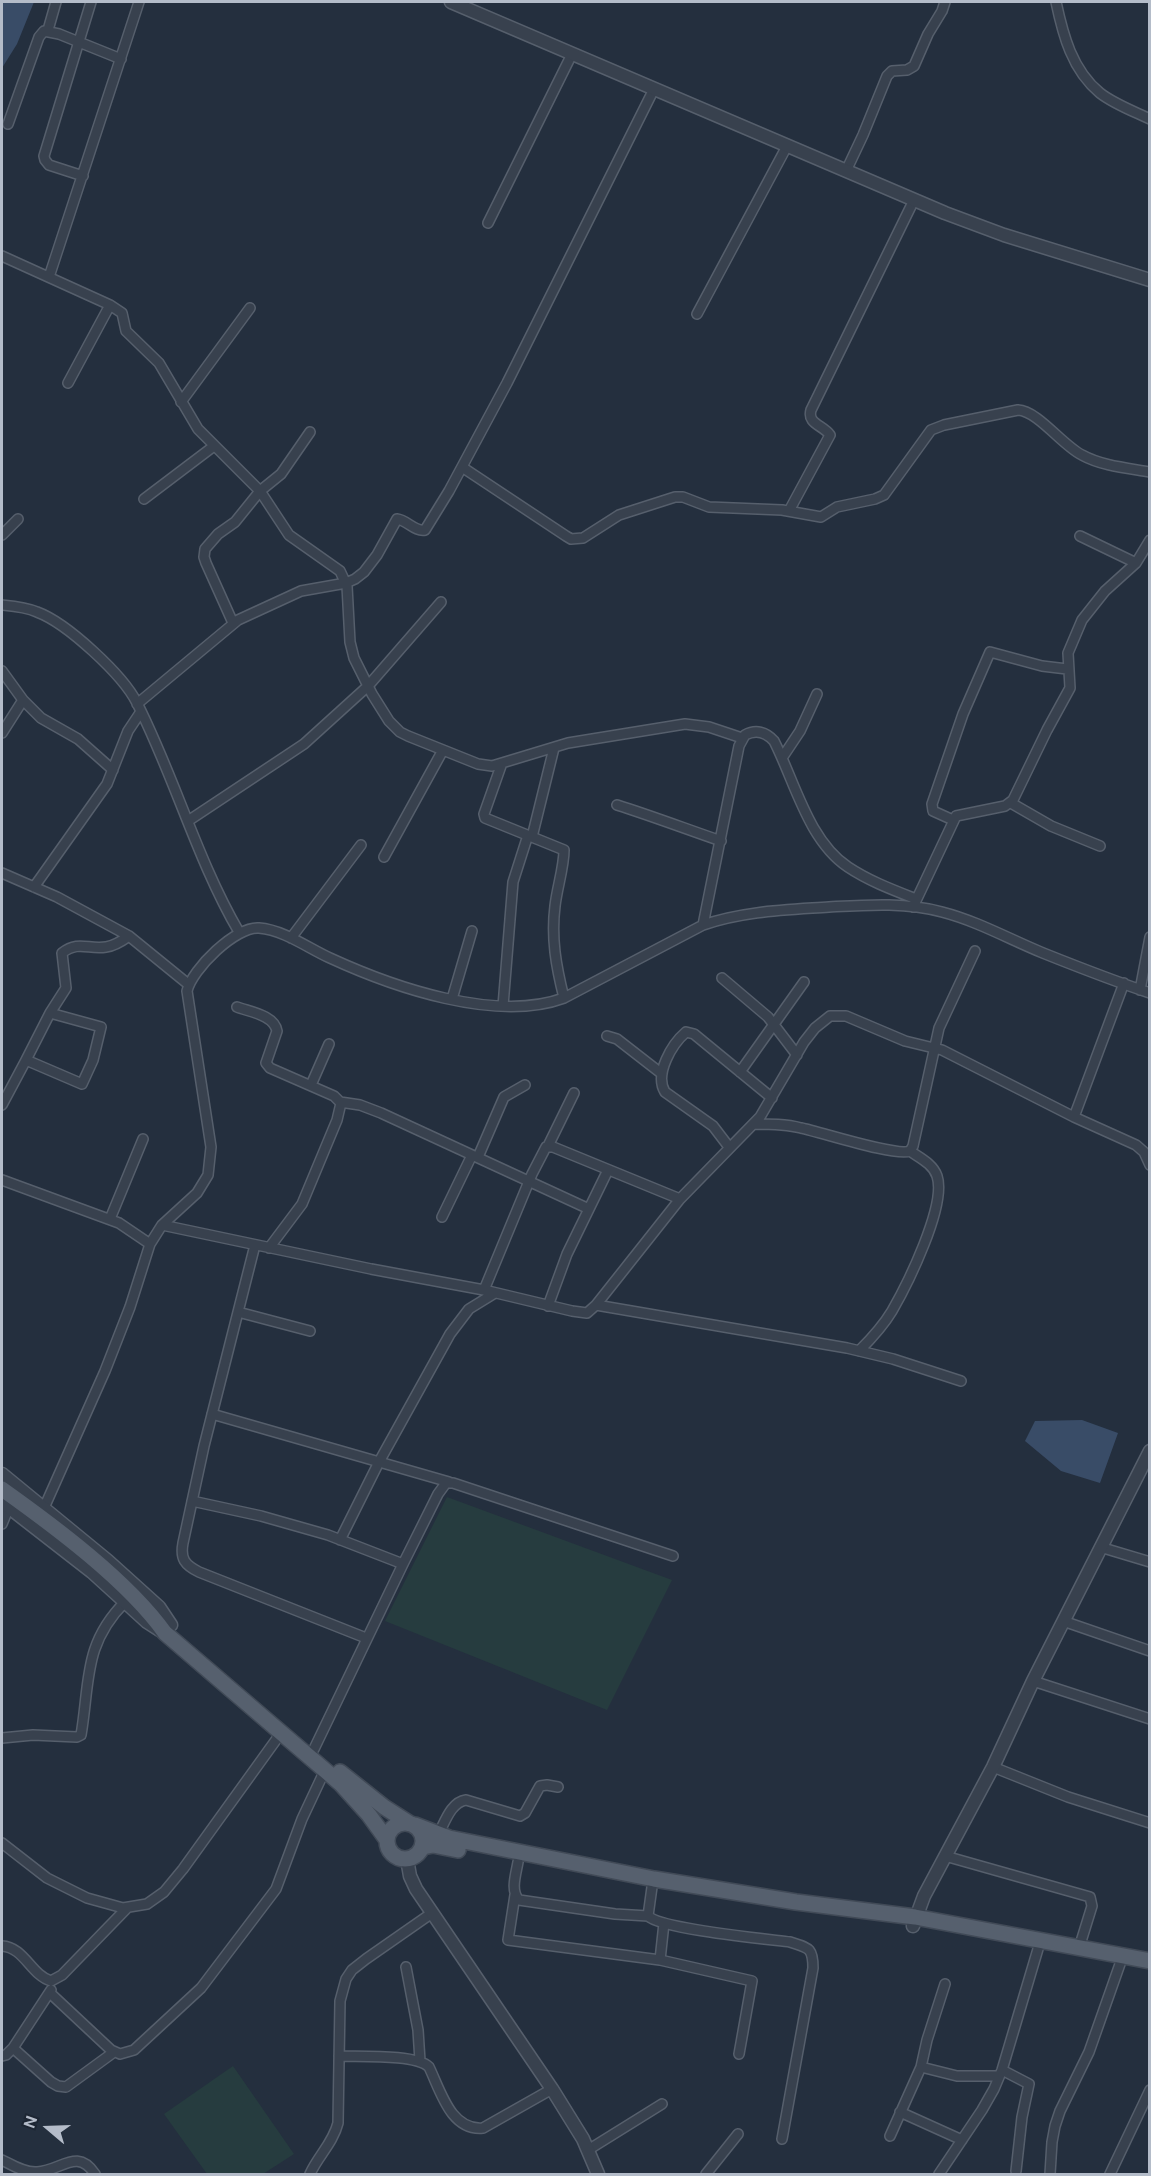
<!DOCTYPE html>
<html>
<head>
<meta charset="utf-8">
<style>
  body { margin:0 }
  #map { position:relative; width:1151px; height:2176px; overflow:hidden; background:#242f3e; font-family:"DM Sans",sans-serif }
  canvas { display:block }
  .frame { position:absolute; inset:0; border:3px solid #b4bcc9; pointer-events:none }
  .north { position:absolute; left:18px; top:2098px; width:60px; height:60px; -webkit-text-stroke:4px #1d2633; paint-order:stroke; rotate:289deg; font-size:16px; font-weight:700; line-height:24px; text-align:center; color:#b4bcc9 }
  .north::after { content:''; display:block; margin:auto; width:21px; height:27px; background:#b4bcc9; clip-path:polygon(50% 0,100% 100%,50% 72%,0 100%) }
</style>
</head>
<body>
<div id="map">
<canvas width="1151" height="2176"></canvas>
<div class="frame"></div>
<div class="north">N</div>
</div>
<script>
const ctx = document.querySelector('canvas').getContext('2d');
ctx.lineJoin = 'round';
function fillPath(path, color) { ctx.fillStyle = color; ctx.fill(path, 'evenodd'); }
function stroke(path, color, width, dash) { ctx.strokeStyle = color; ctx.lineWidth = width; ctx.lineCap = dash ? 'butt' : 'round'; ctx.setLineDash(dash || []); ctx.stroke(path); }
fillPath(new Path2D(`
  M447 1497 672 1580 607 1710 385 1621Z
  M233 2066 294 2154 263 2174H207L164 2114Z`), '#263c3f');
fillPath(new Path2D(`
  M2 2H34L17 44 2 68Z
  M1082 1420 1118 1433 1100 1483 1061 1471 1025 1441 1035 1421Z`), '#394c67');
const minor = new Path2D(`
  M1056 2C1063 35 1072 70 1100 93 1114 104 1133 111 1150 119
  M48 30 56 2
  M8 124 39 37 44 31 59 34 121 59
  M846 171 863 135 887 76 892 71 907 70 914 66 928 34 942 11 945 2
  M83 176 49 165 45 160 44 156 91 2
  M488 223 572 54
  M2 256 110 305 122 313 126 331 159 363 198 429 260 491 289 535 340 571 347 586 350 642 354 658 372 694 389 721 400 732 408 736 478 764 492 766 568 743 685 724 709 727 742 738
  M49 277 139 2
  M697 314 787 146
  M68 383 110 305
  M181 402 250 308
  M462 467 566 536 571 539 583 538 619 515 675 497H683L709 507 782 510 821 517 837 507 875 499 884 495 931 430 944 425 1018 410C1038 411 1062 445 1082 455 1102 466 1127 468 1150 472
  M144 499 214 446
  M789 511 830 435C823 425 807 424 811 410L914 200
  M2 535 18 519
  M1080 536 1136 563
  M2 605C13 606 26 607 37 612 67 623 123 675 137 703 175 778 197 860 239 932
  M233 623 206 563 204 557 205 549 218 534 235 522 260 491 281 474 310 432
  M2 671 23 700 41 718 78 739 113 770
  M137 704 238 620 301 591 346 583 355 579 364 572 377 555 397 519C407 520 415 532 425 530L449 491 507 383 654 89
  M2 733 23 700
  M782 758 800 731 817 694
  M502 763 484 814 485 818 564 850C564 867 557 888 555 906 551 938 556 966 564 998
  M1011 803 1051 826 1100 846
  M617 805C652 816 686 829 721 841
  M953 820 933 811 932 804 963 714 990 652 1042 666 1067 669
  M188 821 304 744 368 686 441 602
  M532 837 554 748
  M384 857 443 750
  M2 873 57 897 129 936 188 984
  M34 887 107 784 128 731 140 713
  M913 907 956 816 1005 806 1013 800 1047 730 1070 688 1068 653 1082 620 1105 591 1136 563 1150 540
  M703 925 739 746 745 735C756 729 766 732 774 741 795 782 808 840 848 867 869 881 893 890 916 899
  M291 938 361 845
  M722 978 768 1017 797 1055
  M1140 990 1150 937
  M452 999 472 931
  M503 1006 513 882 528 835
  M237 1007C250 1012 274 1015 277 1031L266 1063 270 1068 334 1096 341 1103 337 1120 302 1204 269 1248
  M50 1013 66 988 62 953C79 940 88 950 106 947 114 946 122 941 129 936
  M607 1036 617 1039 662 1074
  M740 1072 804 982
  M311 1085 329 1044
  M340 1102 360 1105 381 1113 589 1209
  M2 1105 26 1060 82 1084 93 1060 101 1027 50 1013 26 1060
  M1074 1117 1124 983
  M754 1124C770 1124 786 1124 801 1128 821 1132 896 1157 910 1151L913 1146 939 1028 975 951
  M548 1146 574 1093
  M729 1147 713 1126 665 1092C654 1074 672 1044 686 1032L694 1034 772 1098
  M478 1157 504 1097 525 1085
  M2 1180 119 1223 150 1244
  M442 1217 472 1155
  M110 1219 143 1139
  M162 1225 371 1269 484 1290 572 1311 587 1313 596 1305 680 1199 760 1117 804 1042 815 1028 830 1016H846L905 1041 942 1050 1074 1117 1136 1145 1144 1152 1150 1165
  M255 1245 204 1446 183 1543C180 1559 185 1565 199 1572L366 1638
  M484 1290 532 1174 546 1147H553L680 1199
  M596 1305 847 1348 893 1359 961 1381
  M548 1306 567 1254 608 1170
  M238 1312 310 1331
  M859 1351C871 1339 883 1326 892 1311 907 1285 947 1205 937 1176 933 1164 920 1158 910 1151
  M212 1414 449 1482
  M192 1501 261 1516 328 1535 403 1564
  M44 1508 105 1371 130 1307 150 1244 162 1225 197 1193 208 1175 211 1147 187 991C192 969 236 926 259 928 284 930 308 948 330 958 393 987 496 1023 564 998L703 925C744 911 786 910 829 907 866 905 905 902 942 912 977 921 1009 939 1043 953 1078 967 1114 981 1150 993
  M2 1524 9 1507
  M340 1540 379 1462 450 1334 469 1309 495 1293
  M1100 1547 1150 1562
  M1063 1621 1150 1651
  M1033 1681 1150 1719
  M2 1738 33 1735 77 1737 81 1735C90 1682 83 1644 125 1602
  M314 1749 403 1564 438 1494 446 1483H453L673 1556
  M993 1767 1068 1797 1150 1823
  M438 1835C445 1822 451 1802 466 1800L520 1816 525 1813 540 1786 547 1785 558 1787
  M2 1843 47 1878 87 1898 123 1908 147 1904 164 1892 183 1869 281 1733
  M945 1856 1090 1897 1092 1906 1079 1948
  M518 1862C516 1874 510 1891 519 1900L615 1914 648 1916
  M652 1887 648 1916C661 1929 766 1939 790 1942 808 1948 813 1947 813 1968L782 2139
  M515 1895 508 1940 660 1960
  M664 1923 660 1960 752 1981 739 2054
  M2 1946C24 1947 31 1975 51 1981L62 1975 127 1908
  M406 1967 418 2030 420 2061
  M50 1993 111 2050 120 2054 134 2050 201 1988 276 1889 302 1819 325 1770
  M13 2048 51 2082 58 2086 66 2087 114 2052
  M2 2056 6 2055 13 2048 51 1990
  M339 2056C359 2057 416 2054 429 2067 441 2092 451 2131 483 2128L552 2089
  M921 2067 927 2040 945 1984
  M1002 2070 1029 2084 1022 2117 1016 2171
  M900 2112 962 2140
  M890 2136 921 2067 957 2076H999
  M588 2150 662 2104
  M2 2160C12 2165 25 2173 37 2172 61 2171 77 2147 95 2174
  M310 2174C318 2156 333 2143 338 2123L340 2001 346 1979 352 1970 366 1959 432 1913
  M706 2174 738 2134
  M939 2174 982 2110 994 2089 1002 2070 1038 1949
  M1050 2174 1052 2142 1055 2126 1060 2111 1089 2052 1120 1964
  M1110 2174 1150 2090`);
const tertiary = new Path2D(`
  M451 2 945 213 1004 235 1150 280
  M2 1474 108 1561 159 1607 171 1625
  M2 1502 92 1572 147 1622 161 1631
  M407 1859 410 1876 416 1889 552 2089 583 2139 598 2174
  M913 1926 924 1896 993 1767 1033 1681 1150 1451`);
const primary = new Path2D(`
  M2 1489C54 1526 128 1581 165 1633L341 1784 369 1815 387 1840
  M340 1772 384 1807 409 1823
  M387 1841a18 18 0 1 1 36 0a18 18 0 1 1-36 0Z
  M415 1825 449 1838 654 1879 796 1902 915 1917 1150 1961
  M423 1847 433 1845 458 1850`);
stroke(minor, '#565f6c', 12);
stroke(tertiary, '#565f6c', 15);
stroke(primary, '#414a57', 18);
stroke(minor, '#38414e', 9);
stroke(tertiary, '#38414e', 12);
stroke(primary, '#56606e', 15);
</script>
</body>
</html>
